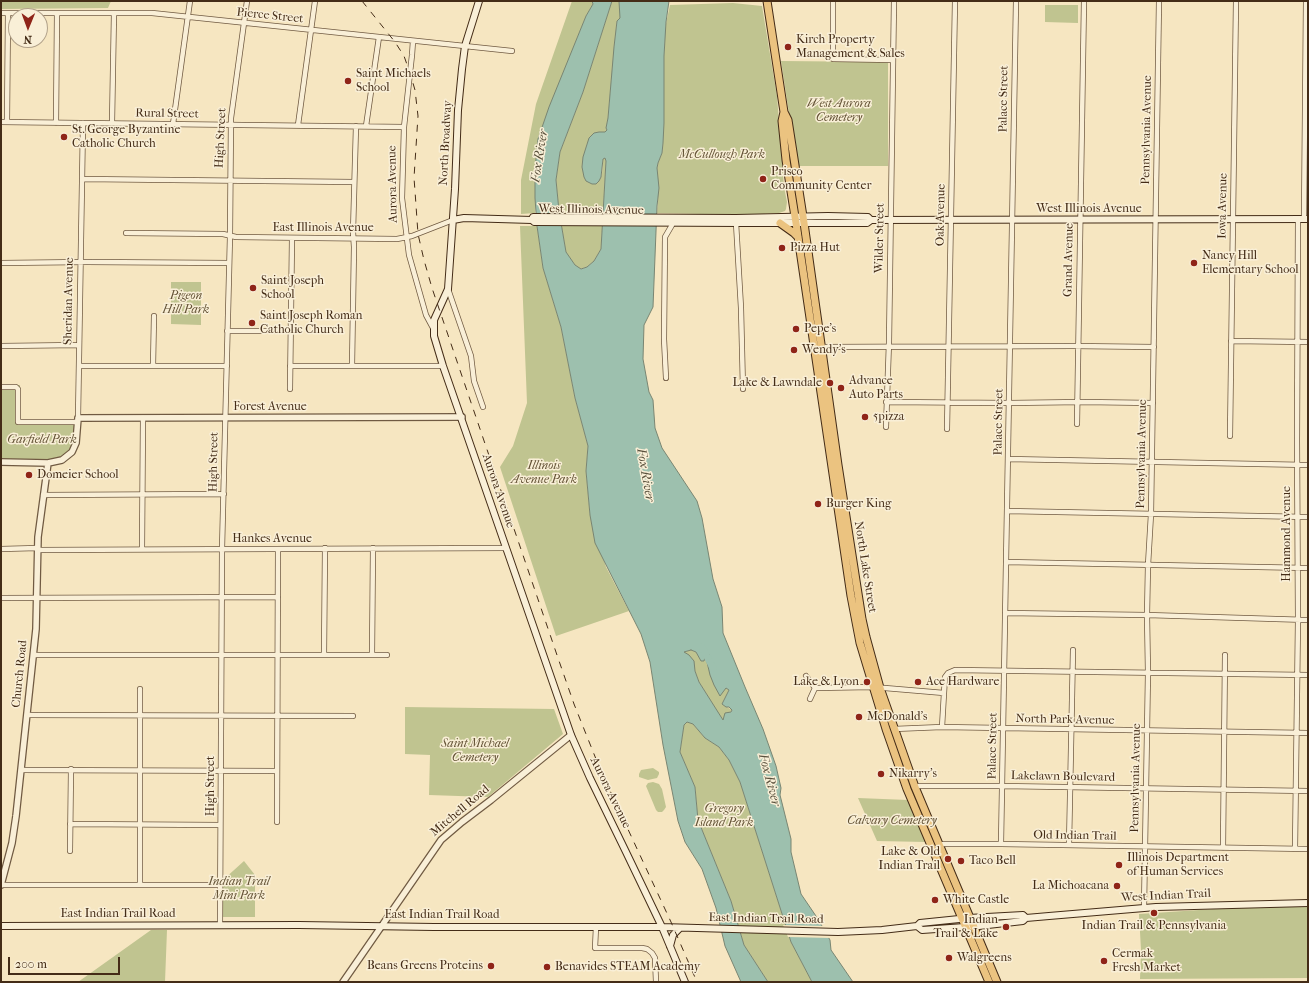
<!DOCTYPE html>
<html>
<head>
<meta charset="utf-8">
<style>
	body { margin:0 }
	#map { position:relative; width:1309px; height:983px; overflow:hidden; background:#f6e6c1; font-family:"IM FELL French Canon",serif }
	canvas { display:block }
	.frame { position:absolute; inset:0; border:2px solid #442c17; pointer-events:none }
	.north { position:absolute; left:8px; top:8px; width:40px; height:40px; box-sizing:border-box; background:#f9efd7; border:1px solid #b1a18a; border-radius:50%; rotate:181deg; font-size:11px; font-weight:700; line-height:16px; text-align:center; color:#442c17 }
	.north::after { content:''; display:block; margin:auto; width:14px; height:18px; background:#8f2418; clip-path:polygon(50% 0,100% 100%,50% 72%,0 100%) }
	.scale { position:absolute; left:8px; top:957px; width:112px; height:18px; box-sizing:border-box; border:2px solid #442c17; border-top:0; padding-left:5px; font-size:12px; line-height:14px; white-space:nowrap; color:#442c17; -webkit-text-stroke:3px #f9efd7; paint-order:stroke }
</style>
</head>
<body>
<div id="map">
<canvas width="1309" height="983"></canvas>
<div class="frame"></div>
<div class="north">N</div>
<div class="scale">200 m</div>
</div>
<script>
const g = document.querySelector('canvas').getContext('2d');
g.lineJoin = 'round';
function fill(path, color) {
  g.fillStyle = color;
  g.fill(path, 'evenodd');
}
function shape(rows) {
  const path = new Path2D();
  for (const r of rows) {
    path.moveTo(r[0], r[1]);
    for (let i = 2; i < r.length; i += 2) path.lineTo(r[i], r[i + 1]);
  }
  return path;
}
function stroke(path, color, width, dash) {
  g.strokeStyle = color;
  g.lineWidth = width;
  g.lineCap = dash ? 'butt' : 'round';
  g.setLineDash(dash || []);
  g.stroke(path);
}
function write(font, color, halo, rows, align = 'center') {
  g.font = font + ' "IM FELL French Canon",serif';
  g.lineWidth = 3;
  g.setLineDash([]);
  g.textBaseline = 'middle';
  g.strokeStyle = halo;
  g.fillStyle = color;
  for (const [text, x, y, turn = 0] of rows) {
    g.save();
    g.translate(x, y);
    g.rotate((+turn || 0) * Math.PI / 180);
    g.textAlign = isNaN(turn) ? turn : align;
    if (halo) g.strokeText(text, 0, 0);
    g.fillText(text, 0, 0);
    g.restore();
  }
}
fill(shape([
	[1,1,111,1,108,8,1,9],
	[572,1,592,1,593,4,586,16,538,139,535,213,521,214,521,180,536,104],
	[612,1,619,1,620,9,620,18,617,21,607,130,607,131,587,144,582,167,600,179,602,174,603,159,605,158,606,161,601,249,594,261,587,267,580,269,575,265,566,253,559,211,556,180,560,152,583,92],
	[733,3,762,6,777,96,784,187,787,202,786,209,785,211,779,213,747,215,657,213,658,200,657,168,658,163,662,153,663,143,664,56,665,28,670,5],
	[1045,5,1078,5,1078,23,1045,22],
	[781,61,888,62,888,166,797,166],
	[520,226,537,226,543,268,561,327,575,398,588,446,586,471,590,515,606,567,629,611,556,636,500,467,513,446,527,403],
	[171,282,201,282,201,325,171,324],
	[1,385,20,385,20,420,76,420,74,444,68,452,61,458,54,460,1,460],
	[691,650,696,652,700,658,706,652,710,654,726,688,729,690,722,704,732,710,723,721,699,682,695,671,684,652],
	[405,707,554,709,563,734,488,797,429,795,430,755,405,754],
	[687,722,693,724,705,738,719,747,729,760,740,782,791,942,812,982,768,982,744,945,731,901,698,820,695,787,680,752,684,725],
	[653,768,659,772,659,774,657,778,648,780,639,777,639,774,641,770],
	[653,782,659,784,662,789,666,807,664,810,662,812,658,812,656,810,646,786,648,783],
	[858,798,908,800,926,842,877,841],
	[244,861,255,875,255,917,223,917,223,880],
	[1264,907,1308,907,1308,978,1140,979,1141,950,1139,914,1229,908],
	[151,930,167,930,165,982,78,982]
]), '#c0c490');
const water = shape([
	[592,1,612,1,583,92,560,152,556,180,559,211,566,252,575,265,581,269,587,267,594,261,601,249,606,161,605,158,603,159,601,177,599,181,596,184,592,184,586,181,584,177,582,167,583,157,589,138,594,133,599,132,605,132,607,130,606,128,608,118,614,47,617,21,620,18,619,1,669,1,666,22,664,56,664,123,663,143,662,153,658,163,657,168,659,188,657,206,653,307,644,325,643,359,649,392,653,400,655,428,662,448,697,501,702,518,713,579,722,607,723,633,745,687,763,729,776,766,781,788,780,795,791,839,791,852,801,894,818,919,830,940,831,950,853,982,812,982,791,942,740,782,729,760,719,747,705,738,693,724,687,722,684,725,680,752,695,787,698,820,731,901,744,945,768,982,741,982,725,946,716,908,702,869,685,842,678,821,663,745,650,662,641,634,595,543,590,515,586,471,588,446,575,398,561,327,543,268,537,226,535,198,535,169,538,139,549,107,586,16,593,4,592,1],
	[691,650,696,652,701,661,704,661,706,653,709,654,707,662,710,675,714,685,720,696,726,688,729,690,722,704,726,707,729,707,732,710,731,712,725,713,723,720,699,682,695,671,694,661,689,655,684,652,691,650]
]);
fill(water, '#9dc0ae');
stroke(water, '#798572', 1);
fill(shape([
	[783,925,824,926,831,938,788,937]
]), '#f6e6c1');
stroke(shape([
	[702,647,713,668]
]), '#9dc0ae', 7);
const minor = shape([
	[833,1,833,59,893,60],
	[1,13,152,13,512,51],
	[413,41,412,55,404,127,402,198,409,255,426,315,433,328],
	[1,122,404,127],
	[7,122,8,13],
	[56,123,57,13],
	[112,123,114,13],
	[173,124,190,1],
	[298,125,315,1],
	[366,126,379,37],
	[82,179,354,182],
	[1304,219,1306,1],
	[736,223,741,308,743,389],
	[126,233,223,234,236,237,397,239,412,236,453,220],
	[1,263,87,262,229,263],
	[448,289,471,356,474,381,483,407],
	[227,331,290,331],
	[1231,341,1308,342],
	[1,346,79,345],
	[820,347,1073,346,1154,347],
	[79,366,227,366],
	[153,366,154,316],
	[290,366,443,366],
	[352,366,354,247,353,232,356,126],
	[666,378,664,339,665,237,672,225,672,221],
	[1,387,16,387,18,389,18,422,78,422],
	[290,389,292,238],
	[886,402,1009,403,1083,402,1153,403],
	[78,418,83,123],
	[1077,424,1084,1],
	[886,427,889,342,894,1],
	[947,429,955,1],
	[1230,436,1236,1],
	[1008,459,1308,465],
	[43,495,224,494],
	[1007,511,1308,517],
	[1,549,38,548],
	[142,549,143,418],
	[38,550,506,548],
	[1006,562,1308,568],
	[1,598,278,597],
	[1005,613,1147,615,1308,620],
	[34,655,387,655],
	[324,655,325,548],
	[372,655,373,548],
	[806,676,815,688,810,699],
	[815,688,873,687,944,693],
	[27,715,353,716],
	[942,727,944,693,945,677,948,673,955,670,1308,675],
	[894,729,942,727,1308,733],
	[21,770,277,771],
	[915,787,919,786,1002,786,1308,791],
	[277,822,278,549],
	[70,824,220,825],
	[1001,844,1016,1],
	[1069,845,1073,650],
	[939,846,943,844,1001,844,1308,849],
	[1223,848,1225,655],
	[1295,849,1298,620,1297,441,1298,219],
	[70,851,71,769],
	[1,885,220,885],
	[140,885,140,689],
	[1144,908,1148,673,1147,615,1148,565,1151,514,1159,1],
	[220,925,222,549,230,236,231,118,247,1],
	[596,927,595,948,642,948,647,949,652,953,655,958,656,982]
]);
const tertiary = shape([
	[1,462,48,463,62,460,72,452,76,443,78,418,462,417],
	[1,885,12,843,16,816,36,629,38,537,48,463],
	[343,982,441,840,462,822,491,800,571,735]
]);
const secondary = shape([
	[479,1,465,46,462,69,458,110,455,189,448,289,434,320,434,336,443,366,571,735,590,778,626,852,662,927,685,982],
	[453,220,464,218,532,220,534,222,742,223,867,223,871,220,1308,219],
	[532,220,533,217,736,218,828,216,868,217,871,220],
	[1,926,299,925,434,927,662,927,838,932,882,930,917,926,920,923,969,918,1023,915,1026,918],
	[917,926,922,930,979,926,1023,921,1026,918,1049,916,1156,907,1308,903],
	[670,946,673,935,680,928]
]);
const primary = shape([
	[767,1,784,112,788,120,804,223,838,465,862,619,866,637,880,688,915,787,997,982],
	[784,112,782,121,786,160,796,223,851,596,860,643,886,729,907,789,989,982],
	[780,223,794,233,798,237]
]);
stroke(minor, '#705a42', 6);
stroke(tertiary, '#705a42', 8);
stroke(secondary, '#442c17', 8);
stroke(primary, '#442c17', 9);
stroke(minor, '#f9efd7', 4.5);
stroke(tertiary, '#f9efd7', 5.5);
stroke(secondary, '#f9efd7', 6);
stroke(primary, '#ebc380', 7);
stroke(shape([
	[362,1,395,42,404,56,410,73,415,90,418,116,414,178,415,191,418,234,424,260,432,288,558,658,574,704,600,769,671,922,697,982]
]), '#442c17', 1, [7, 7]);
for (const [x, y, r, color] of [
	[788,47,4,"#8f2418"],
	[348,81,4,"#8f2418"],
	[64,137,4,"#8f2418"],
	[763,179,4,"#8f2418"],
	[782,248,4,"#8f2418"],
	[1194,263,4,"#8f2418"],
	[253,288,4,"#8f2418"],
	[252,323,4,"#8f2418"],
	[796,329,4,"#8f2418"],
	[794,350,4,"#8f2418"],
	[830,383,4,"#8f2418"],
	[841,388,4,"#8f2418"],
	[865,417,4,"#8f2418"],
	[29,475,4,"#8f2418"],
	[818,504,4,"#8f2418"],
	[867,682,4,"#8f2418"],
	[918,682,4,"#8f2418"],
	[859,717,4,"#8f2418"],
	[881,774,4,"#8f2418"],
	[948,859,4,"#8f2418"],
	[961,861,4,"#8f2418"],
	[1119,865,4,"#8f2418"],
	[1117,886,4,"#8f2418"],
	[935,900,4,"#8f2418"],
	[1154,913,4,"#8f2418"],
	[1006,927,4,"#8f2418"],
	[949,958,4,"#8f2418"],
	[1104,961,4,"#8f2418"],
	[491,966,4,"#8f2418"],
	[547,967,4,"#8f2418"]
]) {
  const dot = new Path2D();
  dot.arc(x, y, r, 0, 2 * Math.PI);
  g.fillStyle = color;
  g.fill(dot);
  stroke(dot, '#f9efd7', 1.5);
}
write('12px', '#442c17', '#f9efd7', [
	["Pierce Street",270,16,6],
	["Palace Street",1004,99,-89],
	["Rural Street",167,114,1],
	["Pennsylvania Avenue",1147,130,-89],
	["High Street",221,138,-87],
	["North Broadway",446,143,-87],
	["Aurora Avenue",393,184,-91],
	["Iowa Avenue",1223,206,-89],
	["West Illinois Avenue",1089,209],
	["West Illinois Avenue",591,210,1],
	["Oak Avenue",941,215,-89],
	["East Illinois Avenue",323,228],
	["Wilder Street",880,238,-89],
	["Grand Avenue",1069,260,-89],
	["Sheridan Avenue",69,301,-89],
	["Forest Avenue",270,407],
	["Palace Street",999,422,-89],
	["Pennsylvania Avenue",1142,454,-89],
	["High Street",214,462,-89],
	["Aurora Avenue",498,491,71],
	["Hammond Avenue",1287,534,-90],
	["Hankes Avenue",272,539],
	["North Lake Street",865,567,81],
	["Church Road",20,674,-84],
	["North Park Avenue",1065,720,1],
	["Palace Street",993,746,-89],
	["Lakelawn Boulevard",1063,777,1],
	["Pennsylvania Avenue",1136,778,-89],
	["High Street",211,786,-90],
	["Aurora Avenue",610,793,64],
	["Mitchell Road",460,811,-40],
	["Old Indian Trail",1075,836,1],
	["West Indian Trail",1166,896,-3],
	["East Indian Trail Road",118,914],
	["East Indian Trail Road",442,915],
	["East Indian Trail Road",766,919,1]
]);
write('12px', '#442c17', '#f9efd7', [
	["Kirch Property",796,40],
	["Management & Sales",796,54],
	["Saint Michaels",356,74],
	["School",356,88],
	["St. George Byzantine",72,130],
	["Catholic Church",72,144],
	["Prisco",771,172],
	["Community Center",771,186],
	["Pizza Hut",790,248],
	["Nancy Hill",1202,256],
	["Elementary School",1202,270],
	["Saint Joseph",261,281],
	["School",261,295],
	["Saint Joseph Roman",260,316],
	["Catholic Church",260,330],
	["Pepe's",804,329],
	["Wendy's",802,350],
	["Advance",849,381],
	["Auto Parts",849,395],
	["Lake & Lawndale",822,383,"right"],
	["5pizza",873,417],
	["Domeier School",37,475],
	["Burger King",826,504],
	["Lake & Lyon",859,682,"right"],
	["Ace Hardware",926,682],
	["McDonald's",867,717],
	["Nikarry's",889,774],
	["Lake & Old",940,852,"right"],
	["Indian Trail",940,866,"right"],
	["Illinois Department",1127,858],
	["of Human Services",1127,872],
	["Taco Bell",969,861],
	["La Michoacana",1109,886,"right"],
	["White Castle",943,900],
	["Indian",998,920,"right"],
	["Trail & Lake",998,934,"right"],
	["Indian Trail & Pennsylvania",1154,926,"center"],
	["Cermak",1112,954],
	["Fresh Market",1112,968],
	["Walgreens",957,958],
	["Beans Greens Proteins",483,966,"right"],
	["Benavides STEAM Academy",555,967]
], 'left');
write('italic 12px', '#635235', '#f9efd7', [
	["West Aurora",839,104],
	["Cemetery",839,118],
	["McCullough Park",722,155],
	["Pigeon",186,296],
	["Hill Park",186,310],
	["Garfield Park",42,440],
	["Illinois",544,466],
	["Avenue Park",544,480],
	["Saint Michael",475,744],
	["Cemetery",475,758],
	["Gregory",724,809],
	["Island Park",724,823],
	["Calvary Cemetery",892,821],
	["Indian Trail",239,882],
	["Mini Park",239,896]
]);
write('italic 13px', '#5a513d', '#f9efd7', [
	["Fox River",540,156,-81],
	["Fox River",645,475,80],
	["Fox River",769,780,75]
]);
</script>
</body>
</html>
